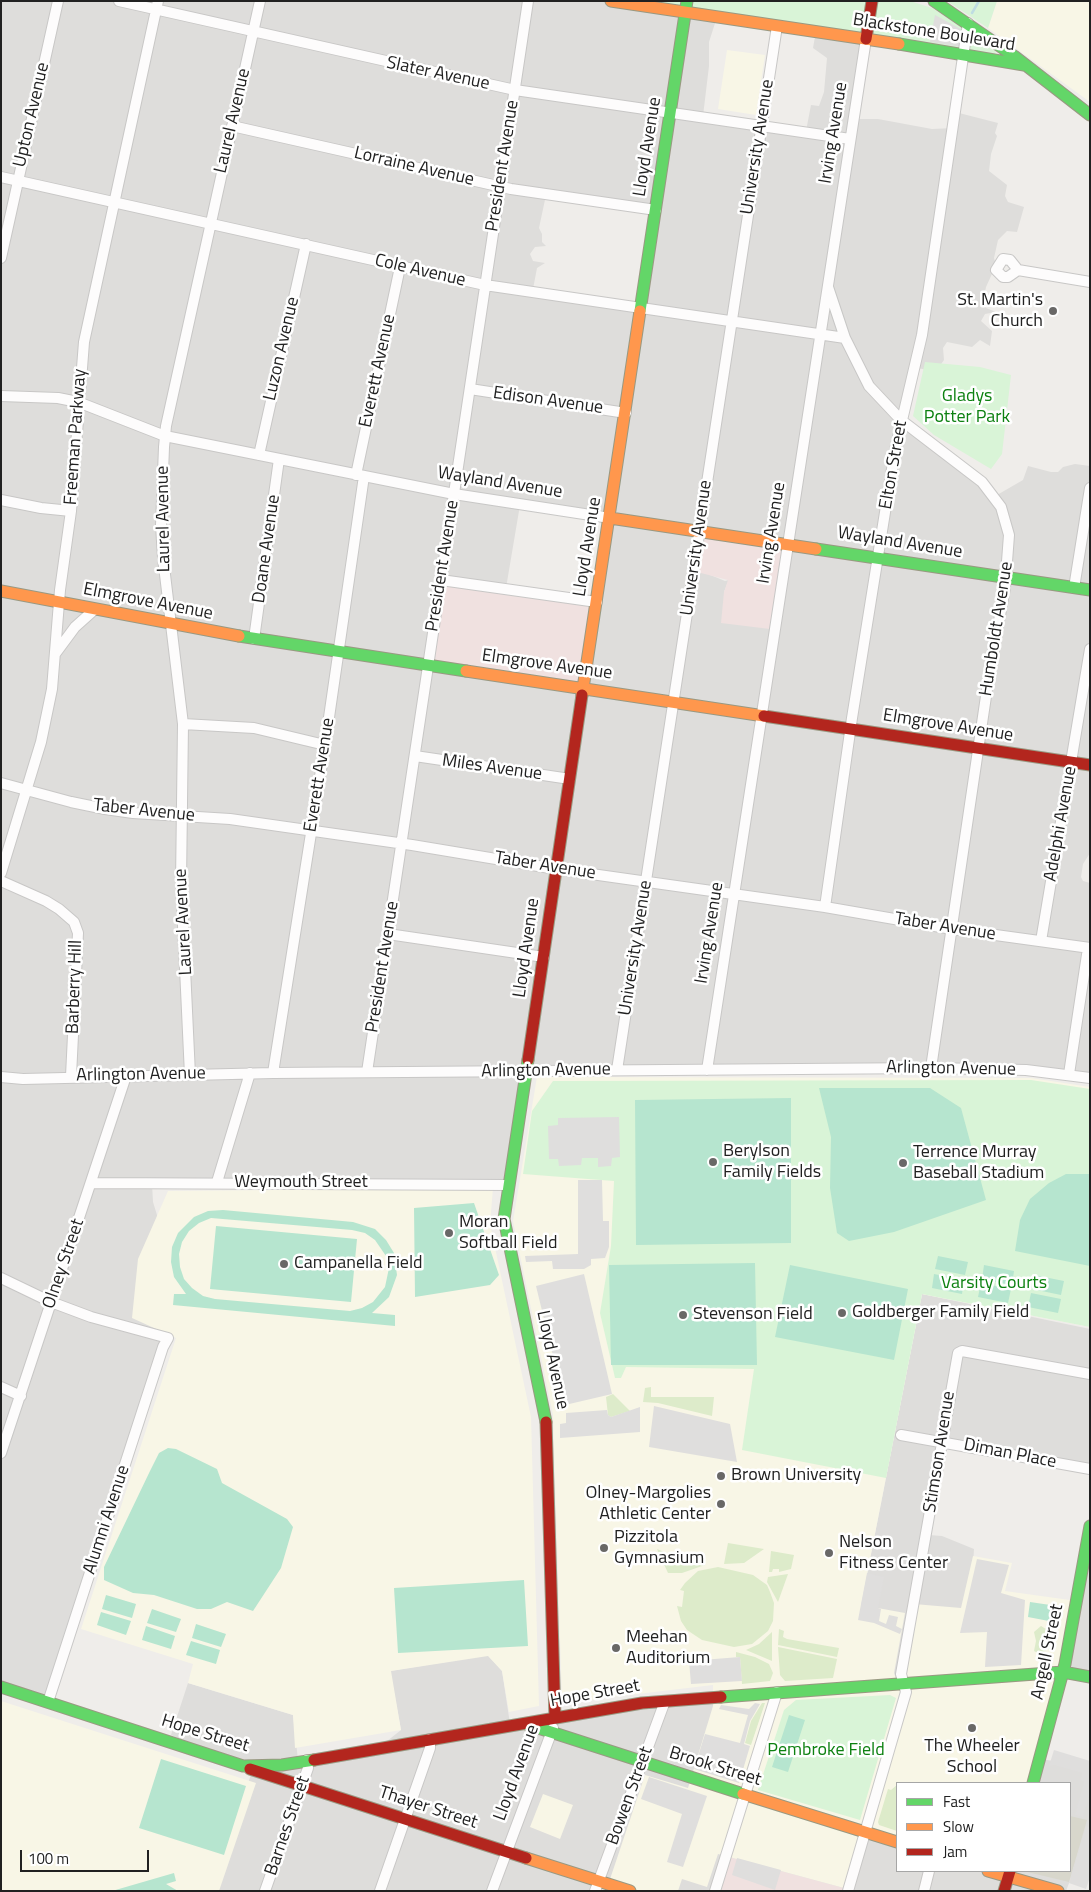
<!DOCTYPE html>
<html>
<head>
<meta charset="utf-8">
<style>
	body { margin:0 }
	#map { position:relative; width:1091px; height:1892px; overflow:hidden; background:#efedea; font-family:"Titillium Web",sans-serif }
	canvas { display:block }
	.frame { position:absolute; inset:0; border:2px solid #212121; pointer-events:none }
	.legend { position:absolute; left:896px; top:1782px; width:175px; height:90px; box-sizing:border-box; background:#fff; border:1px solid #a6a6a6; margin:0; padding:6px 9px; list-style:none; font-size:15px; color:#212121 }
	.legend li { display:flex; align-items:center; gap:10px; height:25px }
	.legend b { width:25px; border:1px solid #a6a6a6 }
	.scale { position:absolute; left:20px; top:1850px; width:129px; height:22px; box-sizing:border-box; border:2px solid #212121; border-top:0; padding-left:6px; font-size:15px; line-height:18px; white-space:nowrap; color:#212121; -webkit-text-stroke:4px #fff; paint-order:stroke }
</style>
</head>
<body>
<div id="map">
<canvas width="1091" height="1892"></canvas>
<div class="frame"></div>
<ul class="legend">
<li><b style="height:6px;background:#63d668"></b>Fast</li>
<li><b style="height:6px;background:#ff974d"></b>Slow</li>
<li><b style="height:6px;background:#b3261e"></b>Jam</li>
</ul>
<div class="scale">100 m</div>
</div>
<script>
const g = document.querySelector('canvas').getContext('2d');
g.lineJoin = 'round';
function fill(path, color) {
  g.fillStyle = color;
  g.fill(path, 'evenodd');
}
function shape(rows) {
  const path = new Path2D();
  for (const r of rows) {
    path.moveTo(r[0], r[1]);
    for (let i = 2; i < r.length; i += 2) path.lineTo(r[i], r[i + 1]);
  }
  return path;
}
function stroke(path, color, width, dash) {
  g.strokeStyle = color;
  g.lineWidth = width;
  g.lineCap = dash ? 'butt' : 'round';
  g.setLineDash(dash || []);
  g.stroke(path);
}
function write(font, color, halo, rows, align = 'center') {
  g.font = font + ' "Titillium Web",sans-serif';
  g.lineWidth = 5;
  g.setLineDash([]);
  g.textBaseline = 'middle';
  g.strokeStyle = halo;
  g.fillStyle = color;
  for (const [text, x, y, turn = 0] of rows) {
    g.save();
    g.translate(x, y);
    g.rotate((+turn || 0) * Math.PI / 180);
    g.textAlign = isNaN(turn) ? turn : align;
    if (halo) g.strokeText(text, 0, 0);
    g.fillText(text, 0, 0);
    g.restore();
  }
}
fill(shape([
	[1,1,615,1,717,17,709,42,709,66,703,116,806,131,811,105,819,106,824,92,827,58,813,48,816,31,863,37,858,119,878,119,932,129,954,128,959,113,998,123,995,133,997,136,991,154,989,171,1007,185,1005,196,1008,202,1024,207,1017,232,1007,231,998,240,994,258,996,265,986,287,983,303,986,308,996,312,985,314,981,321,992,331,990,346,980,340,972,347,947,342,943,348,944,360,939,367,939,372,917,368,905,422,997,495,1023,480,1028,466,1051,472,1058,472,1063,467,1075,464,1090,466,1090,853,1083,864,1081,877,1083,881,1090,883,1090,1080,1035,1071,532,1072,510,1184,152,1184,153,1202,157,1215,160,1324,168,1344,163,1349,54,1699,1,1687],
	[546,195,660,212,643,308,533,289,537,268,545,263,533,261,530,254,535,247,546,246,542,242,542,234,539,228],
	[520,505,611,518,584,688,506,588],
	[791,547,724,592,729,580,725,581,708,574],
	[922,1294,1090,1329,1090,1469,947,1443,929,1535,942,1536,974,1549,973,1565,991,1656,863,1686,861,1605],
	[1090,1539,1090,1676,1068,1673],
	[488,1655,502,1671,510,1724,774,1692,749,1791,897,1841,897,1871,1070,1871,1070,1783,1035,1783,1042,1759,1090,1768,1090,1828,1066,1891,843,1891,843,1888,628,1891,601,1882,594,1891,208,1891,252,1772,171,1735,188,1683,293,1715,298,1760,377,1749,401,1730,390,1671]
]), '#dedddb');
fill(shape([
	[701,538,790,545,778,630,721,623,724,592,728,580,697,572],
	[441,584,599,602,587,687,431,664],
	[729,1857,844,1888,843,1891,717,1891]
]), '#f0e1e0');
fill(shape([
	[997,1,1090,1,1090,102,988,28],
	[727,50,765,55,756,115,718,109],
	[537,1077,1031,1078,1090,1087,1090,1327,922,1294,861,1605,905,1613,894,1673,900,1690,844,1888,718,1854,707,1887,682,1879,678,1891,606,1891,645,1775,688,1788,713,1706,713,1685,562,1703,553,1415,513,1221],
	[493,1188,490,1224,531,1417,539,1706,509,1712,502,1671,488,1656,391,1671,401,1730,295,1748,293,1715,188,1683,193,1664,81,1629,176,1338,132,1318,138,1259,168,1191],
	[973,1556,1012,1563,1005,1591,1077,1601,1033,1783,897,1783,897,1842,866,1832,903,1684,914,1604,961,1608],
	[1,1701,256,1783,219,1891,1,1891],
	[543,1794,573,1805,560,1839,530,1827]
]), '#f8f6e6');
fill(shape([
	[1070,1816,1087,1820,1069,1882,1023,1871,1070,1871]
]), '#d8d7cc');
fill(shape([
	[651,1387,651,1397,714,1397,712,1416,658,1403,643,1402,645,1388],
	[613,1394,630,1411,611,1417,608,1415,606,1397],
	[728,1543,764,1549,744,1563,724,1564],
	[657,1549,678,1558,705,1565,682,1573,668,1573],
	[771,1551,794,1555,791,1569,779,1572,779,1569,773,1569,772,1572,769,1572],
	[718,1567,753,1575,767,1585,770,1592,774,1603,773,1621,768,1631,752,1644,734,1647,702,1640,687,1630,681,1621,677,1606,682,1607,684,1591,680,1590,685,1583,698,1571],
	[788,1574,778,1602,767,1582,768,1577],
	[1041,1626,1049,1631,1053,1639,1050,1648,1040,1654,1034,1651,1036,1641,1034,1632],
	[779,1629,784,1631,783,1637,787,1639,839,1648,837,1657,778,1645],
	[772,1632,772,1661,746,1650,759,1644],
	[778,1647,837,1659,833,1678,785,1681,780,1675],
	[736,1652,755,1657,769,1664,773,1673,770,1681,742,1684,740,1657,736,1657],
	[762,1703,765,1703,751,1745,745,1743,751,1721],
	[897,1785,897,1831,879,1825,878,1822,888,1789,891,1790]
]), '#ddebca');
fill(shape([
	[648,1,910,1,932,8,997,50,994,55],
	[947,1,997,1,988,28],
	[925,362,980,367,1011,375,1002,454,991,469,934,435,913,416],
	[1031,1080,1090,1089,1090,1327,922,1294,886,1478,742,1450,754,1369,626,1367,621,1378,615,1378,600,1313,611,1246,614,1181,523,1174,532,1111,553,1081],
	[890,1695,896,1698,860,1820,758,1790,784,1710,796,1700]
]), '#d9f4d7');
fill(shape([
	[819,1088,930,1088,961,1108,986,1200,894,1232,849,1241,837,1233,830,1188,831,1137],
	[791,1098,791,1243,636,1245,635,1100],
	[1066,1174,1090,1174,1090,1266,1015,1251,1020,1220,1030,1199,1049,1183],
	[474,1203,499,1275,490,1285,415,1297,414,1208],
	[223,1210,353,1222,375,1229,386,1240,394,1253,397,1275,389,1297,372,1313,395,1315,395,1326,173,1305,174,1294,186,1294,174,1277,171,1262,172,1247,178,1233,194,1217,208,1211],
	[211,1218,352,1230,365,1233,375,1240,386,1256,389,1268,385,1287,373,1302,362,1308,350,1311,215,1299,203,1296,192,1288,184,1279,180,1267,179,1254,182,1242,189,1231,199,1223],
	[216,1226,357,1239,351,1302,210,1289],
	[938,1256,968,1262,965,1275,935,1269],
	[755,1263,757,1365,611,1365,609,1265],
	[790,1265,908,1289,894,1360,775,1337],
	[984,1265,1014,1271,1012,1285,982,1279],
	[934,1274,964,1280,962,1294,932,1288],
	[1034,1275,1064,1281,1061,1295,1032,1289],
	[981,1283,1011,1289,1008,1303,978,1297],
	[1031,1293,1061,1299,1058,1313,1028,1307],
	[168,1448,176,1449,217,1469,222,1483,287,1519,293,1527,281,1568,253,1611,227,1602,211,1609,197,1609,154,1595,133,1593,104,1580,104,1567,150,1471,159,1453],
	[524,1580,528,1646,398,1653,394,1588],
	[106,1595,136,1604,132,1618,102,1609],
	[1030,1602,1057,1606,1054,1622,1028,1617],
	[152,1609,181,1619,176,1632,147,1623],
	[101,1612,131,1621,126,1635,97,1625],
	[196,1624,226,1634,221,1647,192,1638],
	[146,1626,175,1636,171,1649,142,1640],
	[191,1641,220,1650,216,1664,186,1655],
	[789,1715,805,1720,788,1772,772,1767],
	[161,1759,246,1786,224,1855,139,1828],
	[174,1873,176,1881,166,1884,178,1891,112,1891]
]), '#b6e5cf');
fill(shape([
	[935,15,972,35,968,48,930,42],
	[619,1117,620,1157,612,1158,611,1166,598,1167,598,1158,582,1158,581,1165,559,1166,558,1159,549,1159,548,1126,558,1125,558,1118],
	[578,1180,602,1180,603,1221,609,1221,609,1247,605,1258,591,1259,591,1265,584,1269,553,1269,552,1261,526,1262,525,1256,578,1254],
	[584,1274,612,1394,565,1405,536,1286],
	[654,1406,730,1424,737,1462,649,1447],
	[640,1407,640,1432,560,1438,560,1424,566,1423,566,1413,607,1410,608,1415,611,1417],
	[977,1559,1009,1565,1001,1593,1025,1600,1021,1665,985,1667,987,1632,960,1633],
	[867,1573,884,1577,878,1608,881,1609,879,1621,886,1624,889,1615,898,1617,896,1626,902,1629,900,1634,874,1623,858,1620],
	[740,1657,742,1681,691,1684,689,1661],
	[755,1703,760,1704,750,1721,744,1744,750,1746,739,1783,694,1769,705,1734,740,1743,748,1715,719,1709,721,1705,749,1709],
	[1054,1750,1090,1761,1090,1794,1083,1817,1075,1815,1084,1782,1080,1780,1082,1773,1054,1765,1049,1766],
	[649,1777,707,1796,683,1867,667,1862,682,1814,641,1799],
	[1086,1826,1090,1827,1090,1877,1086,1889,1069,1883],
	[737,1858,781,1870,775,1890,732,1875]
]), '#dfdedd');
stroke(shape([
	[972,13,979,1]
]), '#bedce2', 2.5);
const street = shape([
	[119,1,515,90,850,139],
	[232,126,511,189,656,210],
	[1,177,485,285,845,338],
	[1,258,58,1],
	[1018,270,1010,260,1003,259,996,270,1003,277,1008,277,1018,270,1090,282],
	[828,287,845,338,869,386,901,420,982,482,1001,507,1009,535,1005,588,989,676,931,1068],
	[470,389,626,413],
	[1,396,58,398,78,402,165,436,454,494,610,518],
	[259,455,306,244],
	[356,475,400,267],
	[1,500,41,508,71,511],
	[441,580,597,602],
	[1074,588,1090,488],
	[254,639,279,459],
	[55,654,75,627,94,610],
	[183,724,254,728,325,745],
	[415,756,570,779],
	[1,783,71,802,105,809,133,813,230,819,412,845,556,869,825,907,952,929,1090,948],
	[1,873,41,742,52,689,60,590,71,511,84,342,158,1],
	[1,881,46,901,59,909,74,922,78,933,71,1076],
	[825,907,852,718,895,450,922,335,968,23],
	[388,934,544,957],
	[1041,941,1090,649],
	[617,1070,777,26],
	[707,1070,866,39],
	[367,1072,528,1],
	[273,1073,325,745,364,476],
	[1069,1074,1088,948],
	[190,1075,181,883,183,724,163,558,161,525,164,447,166,426,260,1],
	[1,1077,23,1079,273,1073,931,1068,1026,1070,1090,1078],
	[217,1182,250,1073],
	[92,1183,509,1185],
	[1,1278,51,1302,91,1317,168,1338,163,1347,48,1702],
	[1,1387,21,1396],
	[901,1435,1090,1469],
	[1,1453,126,1076],
	[265,1891,308,1768,307,1760],
	[380,1891,430,1748,430,1739],
	[492,1891,553,1728],
	[595,1891,665,1701],
	[715,1891,777,1692],
	[848,1891,906,1692,901,1674,958,1353,962,1351,1090,1374],
	[924,1891,929,1871]
]);
const fast = shape([
	[934,1,1014,56,1090,115],
	[899,44,1024,65],
	[640,311,687,1],
	[816,549,1090,590],
	[239,636,466,671],
	[528,1060,504,1219,546,1422],
	[1,1687,243,1766,282,1765,314,1760],
	[721,1697,1063,1672,1090,1677],
	[526,1724,743,1794],
	[1033,1783,1065,1664,1090,1526]
]);
const slow = shape([
	[611,1,899,44],
	[610,518,816,549],
	[1,591,239,636],
	[466,671,764,716],
	[582,695,640,311],
	[743,1794,897,1842],
	[526,1858,630,1891],
	[988,1871,1058,1891]
]);
const jam = shape([
	[866,39,872,1],
	[764,716,1090,765],
	[528,1060,582,695],
	[546,1422,555,1718],
	[314,1760,642,1703,721,1697],
	[250,1769,526,1858],
	[1004,1891,1010,1871]
]);
stroke(street, '#c8c7c6', 12);
stroke(fast, '#999982', 13);
stroke(slow, '#999982', 13);
stroke(jam, '#999982', 13);
stroke(street, '#fdfcfc', 10);
stroke(fast, '#63d668', 11);
stroke(slow, '#ff974d', 11);
stroke(jam, '#b3261e', 11);
for (const [x, y, r, color] of [
	[1053,311,5,"#696867"],
	[713,1162,5,"#696867"],
	[903,1163,5,"#696867"],
	[449,1233,5,"#696867"],
	[284,1264,5,"#696867"],
	[842,1313,5,"#696867"],
	[683,1315,5,"#696867"],
	[721,1476,5,"#696867"],
	[721,1504,5,"#696867"],
	[604,1548,5,"#696867"],
	[829,1553,5,"#696867"],
	[616,1648,5,"#696867"],
	[972,1728,5,"#696867"]
]) {
  const dot = new Path2D();
  dot.arc(x, y, r, 0, 2 * Math.PI);
  g.fillStyle = color;
  g.fill(dot);
  stroke(dot, '#fff', 2);
}
write('18px', '#212121', '#fff', [
	["Blackstone Boulevard",934,33,9],
	["Slater Avenue",438,74,12],
	["Upton Avenue",32,115,-77],
	["Laurel Avenue",233,121,-77],
	["Irving Avenue",834,133,-81],
	["Lloyd Avenue",648,147,-81],
	["University Avenue",758,147,-81],
	["President Avenue",503,166,-81],
	["Lorraine Avenue",414,167,13],
	["Cole Avenue",420,271,13],
	["Luzon Avenue",282,349,-77],
	["Everett Avenue",378,371,-78],
	["Edison Avenue",548,401,8],
	["Freeman Parkway",76,437,-86],
	["Elton Street",894,465,-80],
	["Wayland Avenue",500,483,9],
	["Laurel Avenue",164,519,-91],
	["Irving Avenue",772,533,-81],
	["Wayland Avenue",900,543,9],
	["Lloyd Avenue",588,547,-81],
	["University Avenue",697,548,-82],
	["Doane Avenue",267,549,-82],
	["President Avenue",443,566,-81],
	["Elmgrove Avenue",148,602,11],
	["Humboldt Avenue",997,629,-81],
	["Elmgrove Avenue",547,665,8],
	["Elmgrove Avenue",948,726,9],
	["Miles Avenue",492,768,8],
	["Everett Avenue",320,775,-81],
	["Taber Avenue",144,811,6],
	["Adelphi Avenue",1061,824,-80],
	["Taber Avenue",545,866,9],
	["Laurel Avenue",184,922,-93],
	["Taber Avenue",945,927,9],
	["Irving Avenue",710,933,-81],
	["Lloyd Avenue",527,948,-82],
	["University Avenue",636,948,-81],
	["President Avenue",383,967,-81],
	["Barberry Hill",75,987,-88],
	["Arlington Avenue",951,1069,1],
	["Arlington Avenue",546,1071,-1],
	["Arlington Avenue",141,1075,-1],
	["Weymouth Street",301,1183],
	["Olney Street",64,1264,-71],
	["Lloyd Avenue",552,1360,78],
	["Stimson Avenue",940,1452,-81],
	["Diman Place",1010,1454,11],
	["Alumni Avenue",107,1520,-72],
	["Angell Street",1048,1652,-78],
	["Hope Street",595,1694,-10],
	["Hope Street",205,1734,17],
	["Brook Street",715,1767,17],
	["Lloyd Avenue",517,1773,-70],
	["Bowen Street",630,1796,-70],
	["Thayer Street",428,1808,18],
	["Barnes Street",288,1826,-71]
]);
write('18px', '#212121', '#fff', [
	["St. Martin's",1043,301,"right"],
	["Church",1043,322,"right"],
	["Berylson",723,1152],
	["Family Fields",723,1173],
	["Terrence Murray",913,1153],
	["Baseball Stadium",913,1174],
	["Moran",459,1223],
	["Softball Field",459,1244],
	["Campanella Field",294,1264],
	["Goldberger Family Field",852,1313],
	["Stevenson Field",693,1315],
	["Brown University",731,1476],
	["Olney-Margolies",711,1494,"right"],
	["Athletic Center",711,1515,"right"],
	["Pizzitola",614,1538],
	["Gymnasium",614,1559],
	["Nelson",839,1543],
	["Fitness Center",839,1564],
	["Meehan",626,1638],
	["Auditorium",626,1659],
	["The Wheeler",972,1747,"center"],
	["School",972,1768,"center"]
], 'left');
write('18px', '#0d8111', '#fff', [
	["Gladys",967,397],
	["Potter Park",967,418],
	["Varsity Courts",994,1284],
	["Pembroke Field",826,1751]
]);
</script>
</body>
</html>
